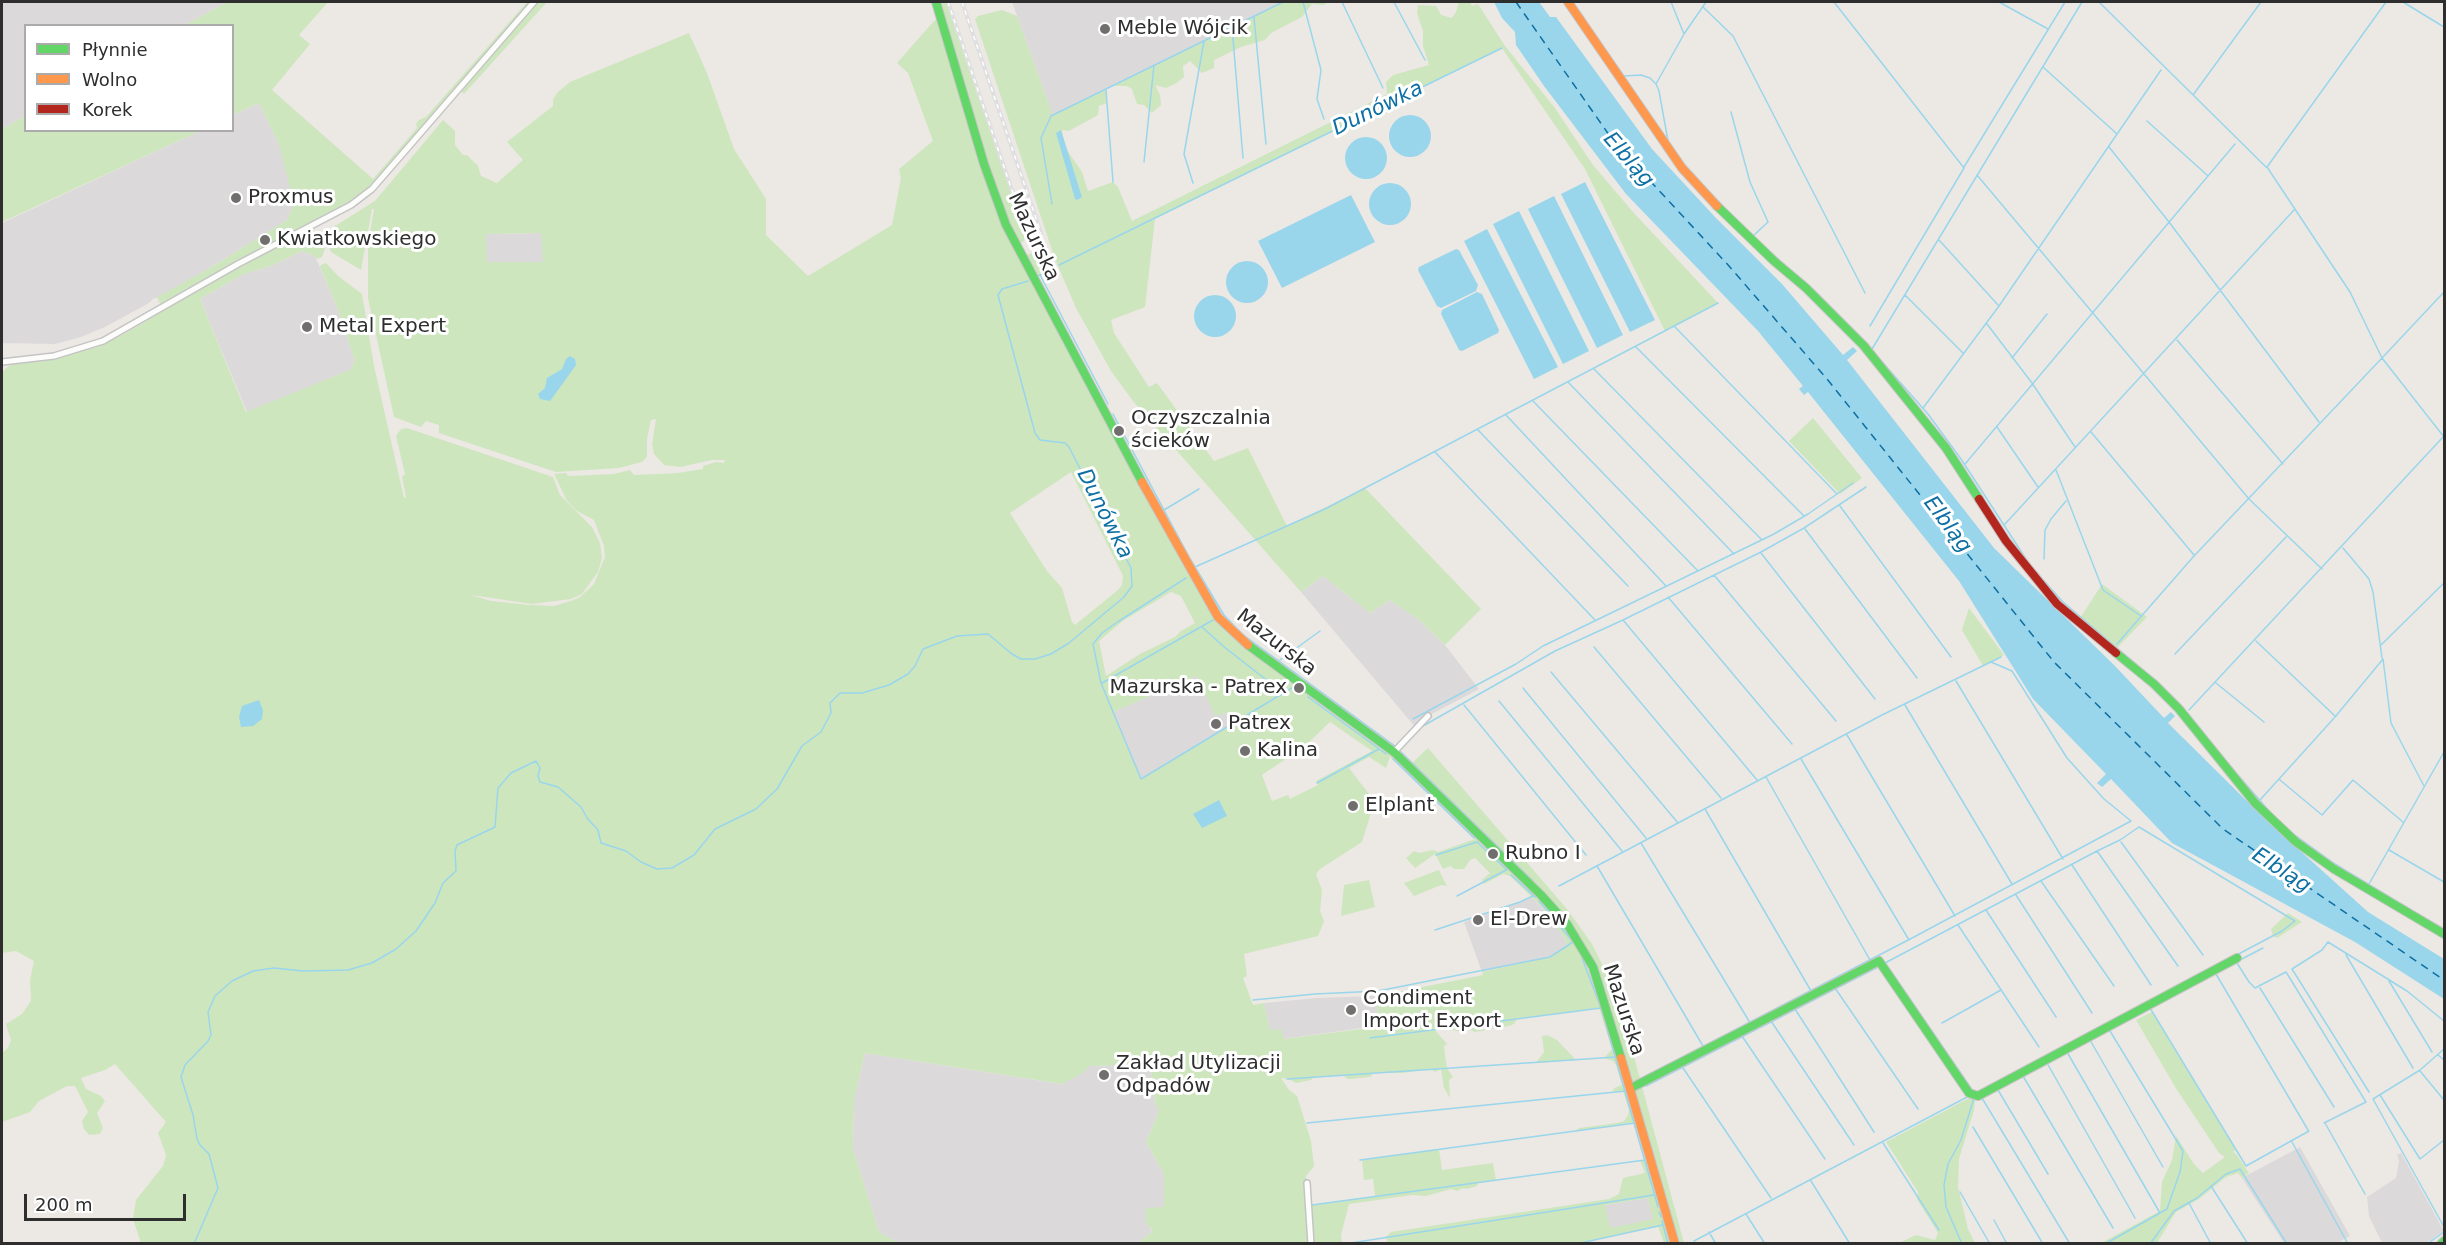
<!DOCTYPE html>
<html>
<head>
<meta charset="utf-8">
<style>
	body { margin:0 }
	#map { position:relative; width:2446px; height:1245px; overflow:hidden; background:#ece8e4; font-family:"DejaVu Sans",sans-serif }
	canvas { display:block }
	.frame { position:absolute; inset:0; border:3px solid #2e2e2e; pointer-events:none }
	.legend { position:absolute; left:24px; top:24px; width:210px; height:108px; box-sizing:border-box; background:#fff; border:2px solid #ababab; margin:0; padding:8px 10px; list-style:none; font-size:18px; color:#2e2e2e }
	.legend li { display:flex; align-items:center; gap:12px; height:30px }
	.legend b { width:30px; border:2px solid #ababab }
	.scale { position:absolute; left:24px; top:1194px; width:162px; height:27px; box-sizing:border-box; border:3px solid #2e2e2e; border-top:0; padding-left:8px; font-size:18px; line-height:21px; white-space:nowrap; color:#2e2e2e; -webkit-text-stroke:4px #fff; paint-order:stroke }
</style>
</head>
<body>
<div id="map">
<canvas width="2446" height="1245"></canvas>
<div class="frame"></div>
<ul class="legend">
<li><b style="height:8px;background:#63d668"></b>Płynnie</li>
<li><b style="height:8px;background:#ff974d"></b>Wolno</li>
<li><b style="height:8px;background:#b3261e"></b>Korek</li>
</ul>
<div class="scale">200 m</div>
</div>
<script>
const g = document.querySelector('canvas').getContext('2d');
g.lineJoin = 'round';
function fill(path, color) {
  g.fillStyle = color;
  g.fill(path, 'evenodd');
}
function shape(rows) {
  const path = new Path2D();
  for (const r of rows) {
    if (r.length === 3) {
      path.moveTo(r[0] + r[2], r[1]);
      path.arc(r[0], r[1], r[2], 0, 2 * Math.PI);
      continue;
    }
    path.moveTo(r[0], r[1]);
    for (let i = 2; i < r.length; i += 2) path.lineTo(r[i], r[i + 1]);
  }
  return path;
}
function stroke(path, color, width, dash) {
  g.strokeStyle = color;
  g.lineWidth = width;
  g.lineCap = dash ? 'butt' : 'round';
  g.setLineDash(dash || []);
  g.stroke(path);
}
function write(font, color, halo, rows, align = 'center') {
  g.font = font + ' "DejaVu Sans",sans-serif';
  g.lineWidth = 6;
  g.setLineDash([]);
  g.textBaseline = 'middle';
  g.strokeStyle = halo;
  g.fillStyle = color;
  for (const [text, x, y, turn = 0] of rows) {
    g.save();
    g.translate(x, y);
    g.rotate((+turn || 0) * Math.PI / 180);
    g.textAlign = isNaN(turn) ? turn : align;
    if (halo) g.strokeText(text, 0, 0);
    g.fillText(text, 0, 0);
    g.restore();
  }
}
fill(shape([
	[2,2,227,2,185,25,26,26,25,116,2,129],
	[1012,2,1283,2,1051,116,1051,110],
	[259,103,279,144,284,160,294,204,287,220,210,268,161,296,153,299,149,303,105,327,81,337,55,344,2,343,2,223,200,131,232,130,233,115],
	[541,233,544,262,486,262,486,234],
	[302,251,315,256,337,307,355,361,350,370,247,412,200,299,244,274,271,266],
	[1323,576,1370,613,1390,600,1419,620,1445,645,1479,689,1428,716,1416,728,1301,592],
	[1197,676,1216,715,1226,713,1232,725,1141,779,1113,712],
	[1532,898,1545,910,1565,939,1567,946,1550,957,1482,972,1464,922],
	[1377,996,1378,1015,1375,1025,1377,1026,1283,1039,1270,1031,1264,1003,1316,998],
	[865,1053,1061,1084,1088,1066,1150,1064,1155,1102,1159,1111,1146,1142,1164,1174,1164,1208,1149,1225,1152,1232,1138,1243,899,1243,879,1232,853,1149,854,1100],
	[2300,1147,2350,1236,2337,1243,2284,1243,2242,1178],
	[2401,1153,2444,1231,2426,1243,2382,1243,2369,1216,2367,1197,2396,1178,2399,1161,2397,1155],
	[1648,1198,1654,1219,1610,1229,1604,1205]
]), '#dcd9db');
fill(shape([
	[227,2,328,2,299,35,310,44,272,90,373,179,417,128,416,124,419,120,426,117,527,2,547,2,464,94,459,88,362,198,162,308,157,297,210,268,287,220,294,204,279,144,259,103,233,115,232,26,185,25],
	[939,2,946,2,1022,224,1026,238,1023,242,1019,243,997,194],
	[1283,2,1329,2,1323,5,1312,4,1302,17,1271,33,1265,40,1241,47,1214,60,1214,68,1202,73,1190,61,1183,66,1184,77,1175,84,1166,88,1155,85,1160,95,1161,105,1152,113,1144,105,1137,104,1132,89,1127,86,1112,86],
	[1459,2,1470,2,1472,6,1478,4,1505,46,1555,108,1593,165,1633,212,1718,303,1665,331,1585,169,1502,48,1155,219,1145,307,1111,320,1114,333,1149,387,1157,383,1214,461,1248,448,1287,526,1365,488,1481,609,1445,645,1419,620,1390,600,1370,613,1323,576,1301,592,1133,401,1111,371,1076,308,1055,259,975,19,978,16,1002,10,1017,16,1051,110,1051,116,1106,89,1107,103,1099,106,1098,115,1069,131,1062,130,1065,147,1082,172,1088,191,1113,182,1118,187,1132,221,1387,94,1386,82,1393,75,1429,65,1423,46,1423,31,1417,13,1418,5,1436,6,1441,15,1452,18,1456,12],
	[938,19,987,184,998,212,1216,619,1235,639,1396,758,1559,919,1579,946,1596,981,1638,1122,1575,1131,1579,1128,1617,1123,1624,1121,1628,1115,1629,1110,1623,1091,1613,1092,1614,1088,1622,1085,1616,1065,1613,1061,1604,1058,1612,1049,1599,1008,1517,1019,1514,1024,1508,1026,1475,1032,1466,1028,1461,1032,1444,1028,1434,1029,1447,1044,1444,1046,1445,1055,1447,1068,1453,1077,1449,1080,1450,1098,1444,1088,1441,1069,1435,1072,1430,1069,1403,1073,1372,1073,1372,1076,1369,1077,1350,1079,1347,1079,1343,1075,1314,1077,1311,1080,1296,1083,1289,1079,1281,1078,1289,1090,1297,1096,1311,1141,1314,1166,1306,1176,1308,1205,1375,1196,1373,1179,1364,1180,1362,1160,1439,1149,1442,1170,1493,1163,1496,1180,1478,1183,1477,1186,1467,1189,1463,1188,1457,1191,1451,1189,1426,1196,1412,1195,1349,1204,1341,1235,1342,1244,1138,1243,1152,1232,1151,1228,1146,1224,1146,1208,1164,1207,1164,1174,1146,1142,1159,1111,1155,1102,1150,1064,1089,1066,1084,1072,1062,1084,865,1053,854,1100,853,1149,879,1232,899,1243,141,1243,133,1219,136,1200,163,1166,166,1155,158,1133,166,1122,115,1064,105,1070,81,1078,86,1089,101,1096,105,1101,97,1113,103,1128,100,1134,89,1135,84,1129,82,1121,88,1112,75,1086,67,1086,39,1101,30,1112,2,1122,2,1053,8,1048,11,1040,6,1024,22,1014,31,1001,30,980,34,961,16,951,2,953,2,372,11,364,44,361,97,347,124,334,240,266,309,230,313,230,318,234,325,249,322,257,317,259,315,256,302,251,271,266,244,274,200,299,246,412,350,370,355,361,337,307,320,267,321,265,326,263,338,276,362,294,374,366,404,498,406,497,402,477,405,474,396,436,401,429,407,428,553,477,560,495,592,527,600,543,602,558,598,572,582,594,571,599,532,604,471,595,491,601,530,605,554,606,571,601,580,597,594,584,605,557,604,546,594,520,577,511,567,501,554,474,566,473,568,476,614,474,630,470,634,475,678,473,703,469,703,466,716,462,724,463,725,460,712,460,680,467,664,465,654,454,652,444,656,419,651,420,647,439,647,457,642,462,619,468,556,472,439,433,439,425,426,421,421,427,394,417,368,298,368,244,374,209,372,209,361,270,331,252,327,240,331,237,335,226,375,201,443,120,455,131,455,145,463,155,467,155,478,166,481,176,497,183,523,160,507,142,553,106,553,99,558,92,570,82,689,33,707,73,734,149,766,199,766,235,808,276,892,225,901,178,899,169,933,141,908,73,897,63,934,21],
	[541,233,543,262,487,262,486,234],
	[1071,472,1123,576,1122,585,1118,590,1075,625,1072,622,1062,588,1047,571,1010,513],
	[1171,592,1181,596,1195,623,1181,631,1175,637,1140,654,1106,676,1099,641,1124,620],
	[1197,676,1215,716,1226,713,1232,725,1141,778,1113,712],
	[1330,722,1372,751,1316,781,1318,785,1290,799,1288,795,1272,801,1262,775,1305,746],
	[1369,757,1386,768,1390,757,1475,839,1438,852,1433,850,1419,853,1414,851,1406,858,1415,868,1435,854,1443,869,1451,866,1454,869,1464,869,1470,860,1475,858,1490,873,1482,880,1484,884,1503,874,1510,876,1545,910,1565,939,1567,946,1550,957,1482,972,1483,975,1377,996,1378,1015,1391,1014,1391,1025,1284,1039,1281,1029,1270,1030,1264,1003,1253,1005,1243,978,1247,976,1244,954,1318,936,1324,921,1320,911,1322,890,1316,874,1320,869,1362,842,1375,800,1369,796,1369,794,1349,768],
	[25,116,26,130,200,131,2,222,2,129],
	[1047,246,1054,268,1036,277,1025,256],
	[1813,418,1862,478,1840,494,1789,441],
	[2102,584,2147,617,2116,649,2079,620],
	[1969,608,2004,655,1983,666,1962,630],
	[1428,748,1567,909,1592,944,1604,968,1625,1023,1684,1243,1677,1243,1611,1012,1585,946,1411,764],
	[1439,870,1447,886,1441,885,1414,896,1404,883],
	[1369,880,1375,907,1341,916,1344,885],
	[2288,913,2302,922,2277,938,2273,936,2271,929],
	[2152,1012,2236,1150,2233,1152,2237,1155,2249,1173,2242,1178,2238,1173,2226,1177,2199,1199,2176,1212,2157,1243,2101,1243,2160,1211,2162,1182,2172,1160,2176,1136,2194,1164,2203,1173,2225,1157,2219,1153,2177,1090,2136,1020],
	[1547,1035,1557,1040,1576,1060,1536,1063,1544,1052,1542,1036],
	[1971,1097,1975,1100,1974,1110,1959,1159,1958,1187,1968,1229,1975,1243,1899,1243,1916,1235,1935,1240,1938,1233,1917,1199,1918,1192,1886,1142],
	[1649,1160,1672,1243,1664,1243,1658,1226,1576,1244,1388,1244,1386,1237,1391,1232,1609,1199,1619,1194,1623,1178,1645,1173,1640,1161],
	[1648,1198,1653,1219,1610,1228,1605,1205]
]), '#cee6be');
fill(shape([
	[1494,2,1539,2,1550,17,1556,17,1652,149,1715,217,1782,284,1843,355,1853,347,1857,351,1847,360,1994,548,2115,666,2164,718,2171,712,2175,716,2168,723,2265,819,2368,912,2444,959,2444,999,2355,942,2172,843,2111,779,2102,787,2097,783,2106,774,2033,699,1959,581,1808,392,1804,395,1799,389,1803,386,1758,331,1626,194,1544,86,1516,45,1515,32,1502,18],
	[1410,136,21],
	[1061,130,1081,194,1082,197,1077,200,1075,199,1056,133],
	[1366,158,21],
	[1585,182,1655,320,1630,332,1561,194],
	[1390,204,21],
	[1351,195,1375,242,1282,288,1258,241],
	[1554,196,1623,335,1597,348,1528,209],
	[1519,211,1589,351,1563,364,1493,224],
	[1487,229,1558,367,1534,379,1464,241],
	[1456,249,1459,250,1478,285,1476,291,1441,308,1437,306,1418,270,1419,267],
	[1247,282,21],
	[1477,292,1482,294,1499,330,1498,333,1462,351,1459,350,1441,314,1442,310],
	[1215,316,21],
	[570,356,575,359,576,365,561,386,550,401,540,399,538,394,545,388,547,378,562,369,566,359],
	[259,700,263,710,262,719,253,726,241,727,239,717,242,706],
	[1219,800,1227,816,1202,828,1193,814]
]), '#99d6ec');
stroke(shape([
	[1303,2,1321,70,1317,99,1324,119],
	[1342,2,1383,88],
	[1394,2,1425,60],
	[1671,2,1684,34],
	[1834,2,1964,168,1870,326],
	[1999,2,2048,29],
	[2099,2,2266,167],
	[2403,2,2444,27],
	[1703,7,1733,36,1865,293],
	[1254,17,1266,144],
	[1232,27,1243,158],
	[2043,67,2117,134],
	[1624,76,1641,75,1650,78,1656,84,1659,91,1668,141],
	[1656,84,1684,34,1706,2],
	[1106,90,1113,182],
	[2193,95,2261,2],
	[1731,112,1750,182,1768,222,1753,236],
	[2147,121,2207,175],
	[2109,147,2169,222,2319,422],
	[1144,162,1154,65],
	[1964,167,2065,2],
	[1977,175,2249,499,2322,569],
	[1193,183,1184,154,1204,41],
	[1052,204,1041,138,1051,116,1283,2],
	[1939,240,1998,305],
	[1765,247,1792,272],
	[1059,265,1502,48],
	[1040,275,1108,404],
	[1036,277,1054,268],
	[1818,295,1846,323],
	[1905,295,1963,353],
	[1987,324,2032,383,2075,447],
	[1675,327,1836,493],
	[2177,340,2283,464],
	[1636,347,1804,516],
	[1872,349,2082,2],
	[1876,355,1928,414,1961,459,2028,562],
	[2012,358,2047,314],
	[1594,369,1761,539],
	[1568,382,1734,554],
	[1533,401,1697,570],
	[1923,408,1999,306,2161,70],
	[1113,414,1189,557,1224,615,1242,634,1395,746],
	[1506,415,1666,586],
	[1997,427,2038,487],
	[1478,430,1628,586],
	[2091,432,2194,555],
	[2444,437,2382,358,2444,292],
	[1435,452,1595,620],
	[1965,464,2235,144],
	[2056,470,2103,590,2141,616],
	[1840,506,1951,657],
	[1164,510,1199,489],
	[2005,524,2294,210],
	[1805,529,1917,678],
	[2343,548,2369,579,2373,592,2382,658],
	[1761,553,1875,699],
	[2044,559,2045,530,2051,519,2066,501],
	[1195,567,1325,509,1718,303],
	[2036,572,2063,602,2157,682],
	[1714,575,1836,721],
	[1186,578,1119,621,1102,633,1093,644,1101,683,1141,779,1295,686],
	[1668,597,1792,744],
	[1623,620,1761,552,1804,528,1866,487],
	[1202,627,1223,646,1278,689],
	[2256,641,2335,716],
	[2117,644,2194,556,2382,358,2350,292,2267,167,2386,2],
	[2381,645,2444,583],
	[1594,647,1721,798],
	[2175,654,2286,537],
	[1280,660,1320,631],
	[1551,672,1678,823],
	[1956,681,2063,859],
	[1102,683,1213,620],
	[2216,683,2264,722],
	[1523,688,1646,838],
	[1308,697,1386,754],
	[1499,701,1622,851],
	[1464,705,1586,855],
	[1905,705,2012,884],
	[2189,710,2444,436],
	[1413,719,1516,664,1543,646,1774,534,1808,514,1853,483],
	[1423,726,1555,651,1623,620,1757,780],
	[1847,735,1955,916],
	[1399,750,1533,881],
	[1393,759,1474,838],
	[1801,759,1909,940],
	[2225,760,2269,811],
	[1766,777,1870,960],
	[2280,780,2322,815,2353,780,2403,822],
	[1317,783,1379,749],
	[2260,800,2335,717,2383,659,2391,723,2424,786],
	[1705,809,1811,991],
	[2292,833,2335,864,2444,930],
	[2121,842,2203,955],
	[1641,843,1749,1021],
	[2389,850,2444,882],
	[1436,855,1477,842,1507,870],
	[2072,865,2151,985],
	[1597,866,1703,1046],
	[1511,875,1535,897],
	[2041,881,2114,986],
	[2369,884,2444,752],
	[1559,886,1882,715,2001,657],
	[2016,895,2092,1013],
	[1457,896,1506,870],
	[1986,910,2056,1017],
	[1958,925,2039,1047],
	[1435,930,1520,902,1533,896],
	[2346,955,2413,1068],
	[1582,958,1601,1008,1658,1207],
	[2240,960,2263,948],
	[1885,963,2097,851,2178,966],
	[2237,963,2249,982,2255,988,2286,972,2366,1102,2324,1123],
	[1886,964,1973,1091],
	[2216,974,2308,1130],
	[2389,981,2432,1052],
	[1835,988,1918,1109],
	[2260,988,2334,1107],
	[1253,1000,1315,994,1378,991,1550,957,1573,942,1539,901],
	[2150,1008,2246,1166,2309,1131],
	[1795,1009,1874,1132],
	[1771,1021,1854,1145],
	[1942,1023,2001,990],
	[2110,1031,2183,1151,2180,1172,2167,1209,2160,1213],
	[1742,1036,1825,1159],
	[1370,1038,1601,1008],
	[2090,1040,2163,1167],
	[2444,1049,2420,1070,2373,1099,2444,1227],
	[2067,1052,2160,1213,2105,1244],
	[2438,1055,2444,1060],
	[2047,1063,2135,1218],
	[1683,1068,1771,1198],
	[2420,1071,2444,1100],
	[2023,1076,2113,1228],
	[1644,1077,1914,937,2131,821,2104,799,2067,758,2012,671,1991,662],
	[1287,1079,1616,1057],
	[1646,1086,1878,967],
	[1987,1087,2282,931,2295,921,2139,827,2120,840,2097,851],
	[1998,1090,2048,1174],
	[2369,1092,2292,969,2322,950,2328,942,2407,991,2444,1021],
	[2380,1095,2420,1159,2444,1140],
	[1982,1098,2070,1244],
	[1307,1123,1626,1091],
	[2325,1123,2365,1194],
	[1973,1127,2043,1244],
	[2292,1142,2348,1244],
	[1883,1143,1939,1230],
	[1360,1160,1635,1123],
	[1811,1181,1850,1244],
	[2211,1186,2248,1244],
	[1960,1192,1990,1244],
	[2189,1203,2211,1244],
	[1312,1205,1645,1160],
	[1659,1212,1661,1217],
	[1746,1214,1765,1244],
	[1994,1220,2007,1244],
	[1662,1221,1668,1244],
	[1709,1232,1716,1244],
	[1694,1241,1969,1096],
	[194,1244,218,1188,209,1154,200,1145,197,1139,193,1115,181,1077,185,1065,208,1041,211,1035,208,1012,215,996,232,981,253,971,274,968,303,971,348,970,372,963,396,949,416,931,435,903,443,883,456,871,455,851,457,845,495,827,498,788,511,773,536,761,540,768,538,776,540,782,558,787,581,807,587,818,598,830,601,843,626,851,641,862,657,869,672,868,694,855,715,829,756,809,777,789,802,746,821,732,831,713,830,703,840,693,862,693,889,685,908,674,915,666,923,649,957,636,988,634,1012,654,1021,659,1035,659,1051,654,1069,643,1124,597,1132,586,1131,568,1069,447,1065,443,1040,440,1035,433,998,295,1002,289,1028,281],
	[1345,1244,1654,1195],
	[1576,1244,1663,1225],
	[1962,1244,1946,1207,1944,1185,1948,1164,1961,1140,1974,1098],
	[2150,1244,2174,1211,2197,1198,2226,1174,2240,1169,2287,1244],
	[2427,1244,2444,1232]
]), '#99d6ec', 1.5);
stroke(shape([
	[1516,2,1614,142,1729,266,1827,379,2054,662,2223,829,2444,980]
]), '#0d6fa3', 1.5, [8, 6]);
const street = shape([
	[2,362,54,356,103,341,238,264,351,205,372,189,534,2],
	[1394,752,1428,716],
	[1307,1183,1311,1244]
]);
const fast = shape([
	[936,2,984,164,1006,225,1142,482],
	[1717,206,1774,261,1806,288,1864,346,1946,448,1979,499],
	[1248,645,1394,752,1541,895,1567,924,1593,967,1621,1058],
	[2116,653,2154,684,2179,709,2255,803,2296,842,2334,869,2444,934],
	[1631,1088,1879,961,1969,1093,1978,1096,2237,958],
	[2441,1244,2444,1241]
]);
const slow = shape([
	[1568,2,1682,168,1717,206],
	[1142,482,1218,617,1248,645],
	[1621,1058,1675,1244]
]);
const jam = shape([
	[1979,499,2006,541,2057,604,2116,653]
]);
stroke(street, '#c5c4c5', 8);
stroke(fast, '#c5c4c5', 10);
stroke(slow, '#c5c4c5', 10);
stroke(jam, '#c5c4c5', 10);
stroke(street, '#fcfcfb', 5);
stroke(fast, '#63d668', 8);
stroke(slow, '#ff974d', 8);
stroke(jam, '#b3261e', 8);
const rail = shape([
	[948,2,1020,214],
	[962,2,1041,233]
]);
stroke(rail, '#dfdfe1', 4);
stroke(rail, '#fff', 1.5, [4.5]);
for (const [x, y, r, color] of [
	[1105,29,6,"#706f6e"],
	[236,198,6,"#706f6e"],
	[265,240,6,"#706f6e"],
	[307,327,6,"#706f6e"],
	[1119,431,6,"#706f6e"],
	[1299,688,6,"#706f6e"],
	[1216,724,6,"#706f6e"],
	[1245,751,6,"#706f6e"],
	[1353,806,6,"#706f6e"],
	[1493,854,6,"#706f6e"],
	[1478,920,6,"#706f6e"],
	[1351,1010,6,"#706f6e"],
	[1104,1075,6,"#706f6e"]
]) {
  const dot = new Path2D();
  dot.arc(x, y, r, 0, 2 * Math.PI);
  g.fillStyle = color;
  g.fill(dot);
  stroke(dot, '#fff', 2);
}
write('20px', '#2e2e2e', '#fff', [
	["Meble Wójcik",1117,29],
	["Proxmus",248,198],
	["Kwiatkowskiego",277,240],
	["Metal Expert",319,327],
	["Oczyszczalnia",1131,419],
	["ścieków",1131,442],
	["Mazurska - Patrex",1287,688,"right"],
	["Patrex",1228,724],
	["Kalina",1257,751],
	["Elplant",1365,806],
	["Rubno I",1505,854],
	["El-Drew",1490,920],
	["Condiment",1363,999],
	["Import Export",1363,1022],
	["Zakład Utylizacji",1116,1064],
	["Odpadów",1116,1087]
], 'left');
write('20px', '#2e2e2e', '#fff', [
	["Mazurska",1033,237,65],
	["Mazurska",1276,643,38],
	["Mazurska",1623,1010,72]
]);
write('italic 21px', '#0d6fa3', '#fff', [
	["Dunówka",1378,109,-26],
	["Elbląg",1628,160,49],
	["Dunówka",1104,514,63],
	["Elbląg",1947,525,53],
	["Elbląg",2281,871,33]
]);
</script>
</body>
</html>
